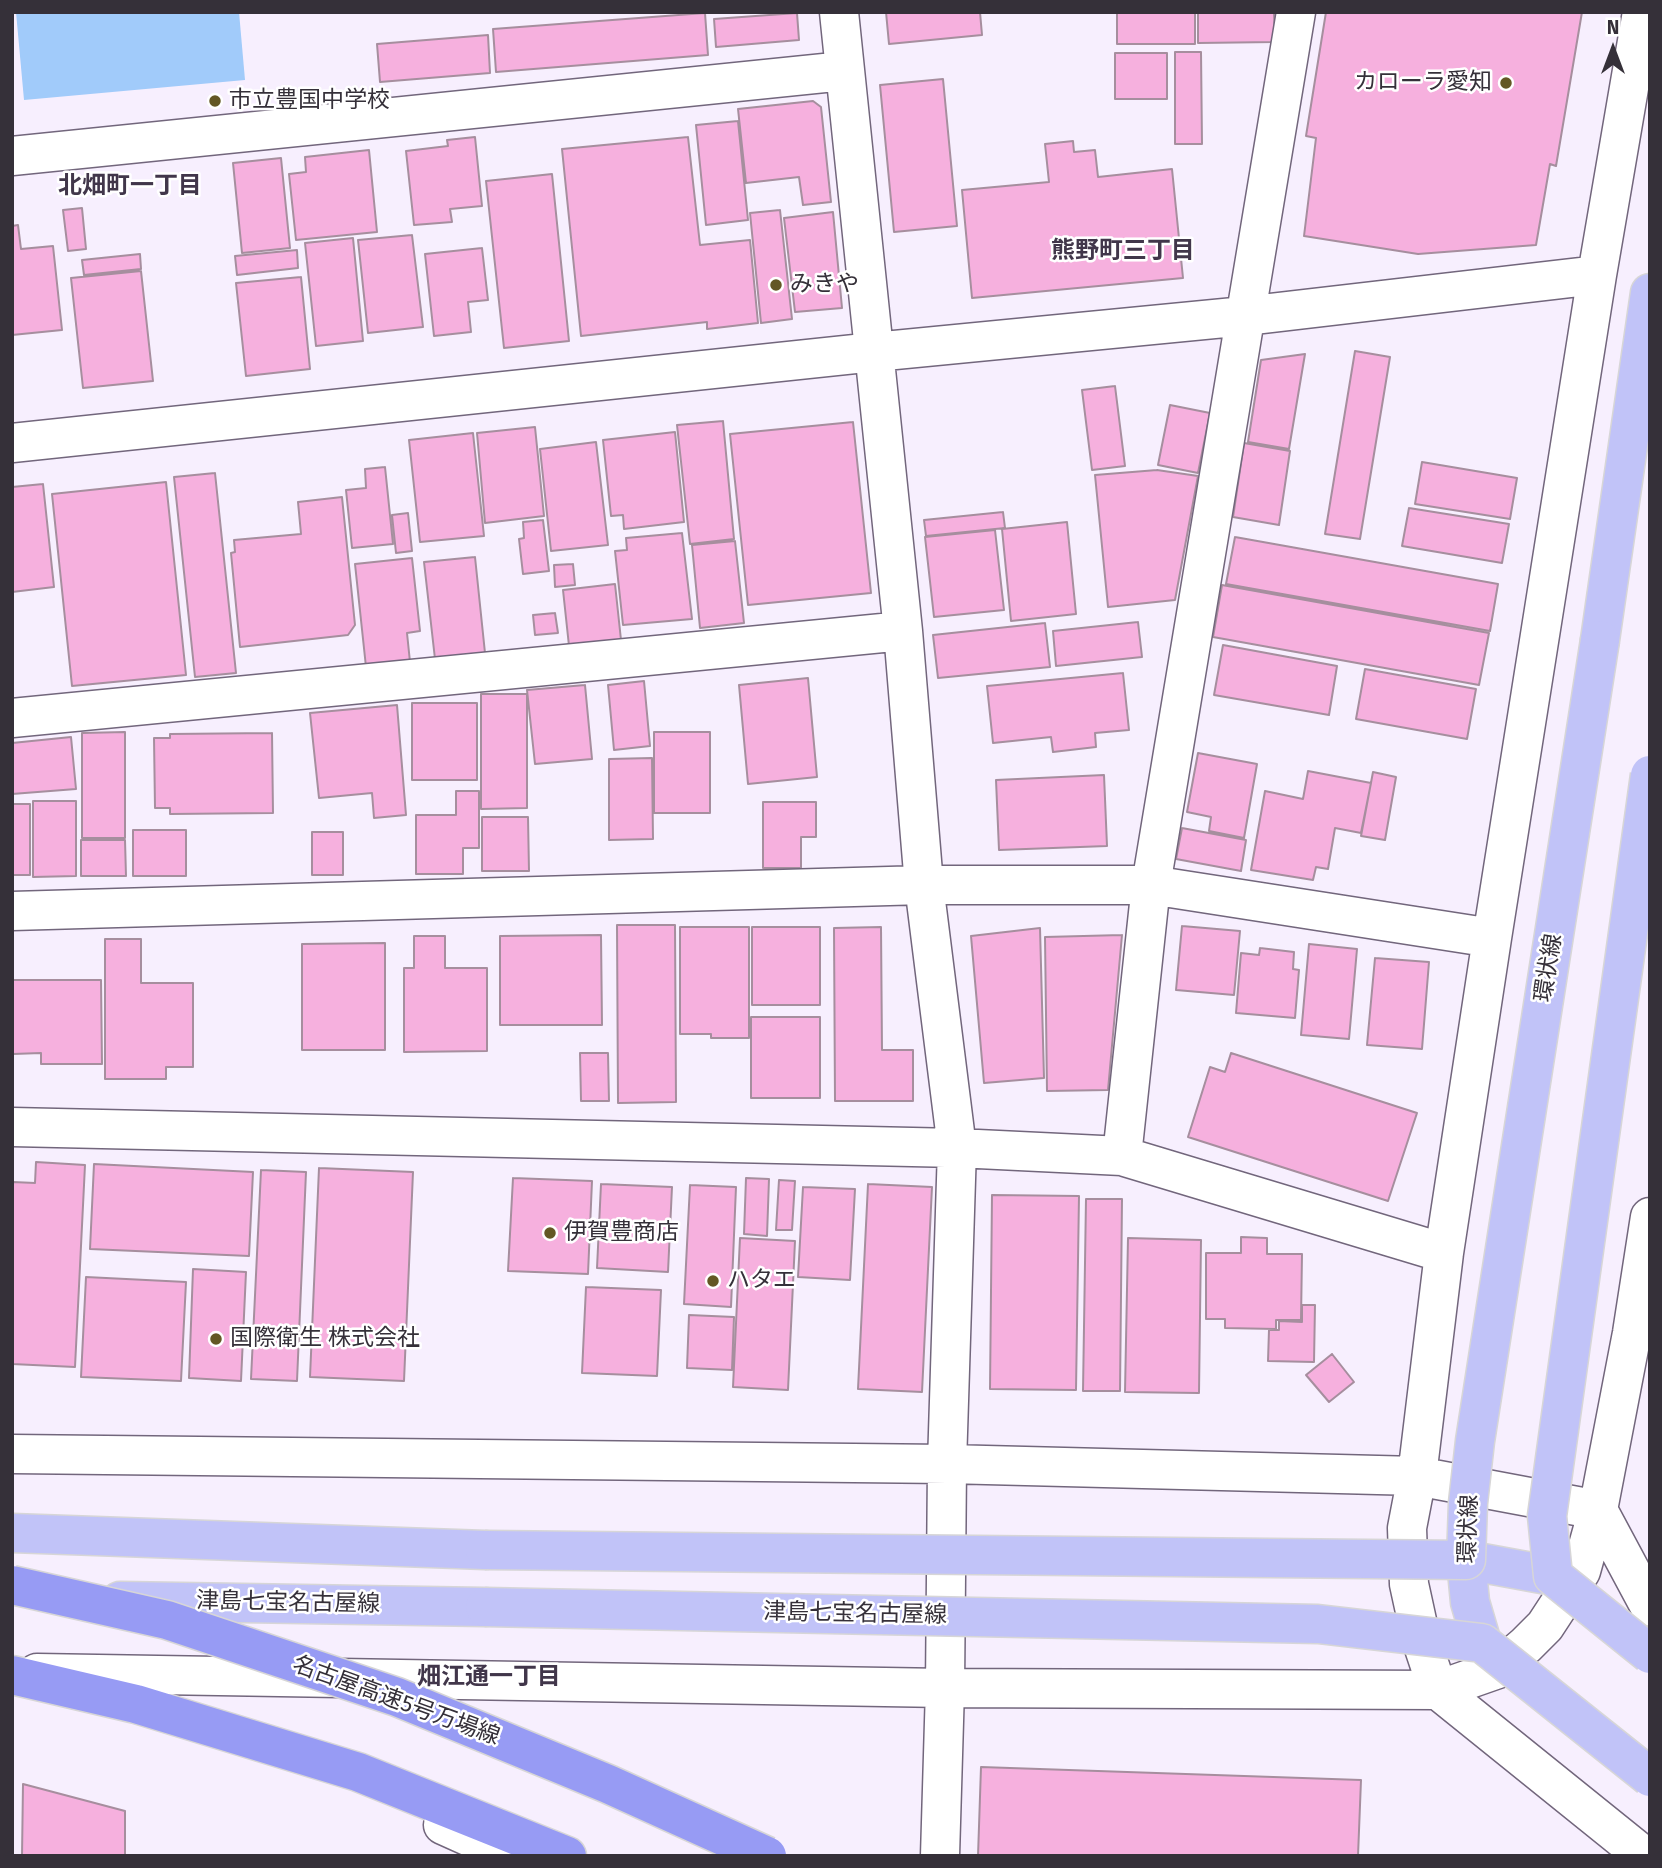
<!DOCTYPE html>
<html>
<head>
<meta charset="utf-8">
<style>
	body { margin:0 }
	#map { position:relative; width:1662px; height:1868px; overflow:hidden; background:#f7effe; font-family:"Fira Sans",sans-serif }
	canvas { display:block }
	.frame { position:absolute; inset:0; border:14px solid #353039; pointer-events:none }
	.north { position:absolute; left:1578px; top:14px; width:70px; height:70px; -webkit-text-stroke:5px #fff; paint-order:stroke; rotate:0deg; font-size:19px; font-weight:700; line-height:28px; text-align:center; color:#353039 }
	.north::after { content:''; display:block; margin:auto; width:24px; height:32px; background:#353039; clip-path:polygon(50% 0,100% 100%,50% 72%,0 100%) }
</style>
</head>
<body>
<div id="map">
<canvas width="1662" height="1868"></canvas>
<div class="frame"></div>
<div class="north">N</div>
</div>
<script>
const g = document.querySelector('canvas').getContext('2d');
g.lineJoin = 'round';
function fill(path, color) {
  g.fillStyle = color;
  g.fill(path, 'evenodd');
}
function shape(rows) {
  const path = new Path2D();
  for (const r of rows) {
    path.moveTo(r[0], r[1]);
    for (let i = 2; i < r.length; i += 2) path.lineTo(r[i], r[i + 1]);
  }
  return path;
}
function stroke(path, color, width, dash) {
  g.strokeStyle = color;
  g.lineWidth = width;
  g.lineCap = dash ? 'butt' : 'round';
  g.setLineDash(dash || []);
  g.stroke(path);
}
function write(font, color, halo, rows, align = 'center') {
  g.font = font + ' "Fira Sans","Noto Sans JP",sans-serif';
  g.lineWidth = 5;
  g.setLineDash([]);
  g.textBaseline = 'middle';
  g.strokeStyle = halo;
  g.fillStyle = color;
  for (const [text, x, y, turn = 0] of rows) {
    g.save();
    g.translate(x, y);
    g.rotate((+turn || 0) * Math.PI / 180);
    g.textAlign = isNaN(turn) ? turn : align;
    if (halo) g.strokeText(text, 0, 0);
    g.fillText(text, 0, 0);
    g.restore();
  }
}
fill(shape([
	[16,12,239,12,245,80,24,100]
]), '#a1cbfa');
const building = shape([
	[886,12,980,12,982,35,889,44,886,12],
	[1117,12,1195,12,1195,44,1117,44,1117,12],
	[1198,12,1274,12,1275,42,1198,43,1198,12],
	[1326,12,1582,12,1556,166,1550,164,1536,245,1418,254,1304,236,1316,138,1306,136,1326,12],
	[705,13,708,55,496,72,493,29,705,13],
	[797,13,799,40,716,47,714,19,797,13],
	[488,35,490,73,380,82,377,44,488,35],
	[1175,52,1201,52,1202,144,1175,144,1175,52],
	[1115,53,1167,53,1167,99,1115,99,1115,53],
	[943,79,957,226,894,232,880,85,943,79],
	[813,101,821,107,831,202,803,205,799,177,746,183,738,109,813,101],
	[738,121,748,220,706,225,696,125,738,121],
	[475,137,482,206,450,209,452,222,414,225,406,151,448,146,447,140,475,137],
	[688,137,700,245,750,240,758,323,707,329,707,322,581,336,562,149,688,137],
	[1073,141,1074,152,1095,150,1098,177,1172,169,1183,278,972,298,962,190,1049,182,1045,144,1073,141],
	[369,150,377,232,296,240,289,174,306,172,305,157,369,150],
	[281,158,290,248,242,253,233,163,281,158],
	[552,174,569,341,504,348,486,181,552,174],
	[82,208,86,249,68,251,63,210,82,208],
	[780,210,792,319,761,323,750,213,780,210],
	[833,212,842,308,795,312,784,218,833,212],
	[18,225,21,249,53,246,62,330,12,335,12,226,18,225],
	[412,235,423,327,368,333,358,240,412,235],
	[353,238,363,341,316,346,305,243,353,238],
	[482,248,488,300,468,302,471,332,434,336,425,254,482,248],
	[297,250,298,268,237,275,235,256,297,250],
	[140,254,141,269,84,275,82,260,140,254],
	[141,271,153,381,83,388,71,278,141,271],
	[301,277,310,369,246,376,236,283,301,277],
	[1355,351,1390,357,1360,539,1325,534,1355,351],
	[1305,354,1289,449,1248,442,1261,360,1305,354],
	[1115,386,1125,466,1092,470,1082,390,1115,386],
	[1170,405,1210,413,1198,473,1158,465,1170,405],
	[723,421,734,539,690,544,677,425,723,421],
	[853,422,871,593,748,605,730,434,853,422],
	[535,427,544,516,485,523,477,433,535,427],
	[675,432,684,522,624,529,623,515,611,516,603,440,675,432],
	[473,433,484,536,420,542,409,440,473,433],
	[596,442,608,545,551,551,540,449,596,442],
	[1244,443,1290,451,1279,525,1233,517,1244,443],
	[1422,462,1517,478,1510,519,1415,504,1422,462],
	[385,467,393,544,352,548,346,490,366,488,365,469,385,467],
	[1157,470,1198,476,1175,600,1108,607,1095,475,1157,470],
	[215,473,236,673,195,677,174,477,215,473],
	[166,482,186,675,72,686,52,494,166,482],
	[43,484,54,587,12,592,12,487,43,484],
	[342,497,355,625,348,635,240,647,231,553,235,552,234,540,301,534,298,502,342,497],
	[1409,508,1509,524,1502,563,1402,546,1409,508],
	[1003,512,1005,528,926,536,924,520,1003,512],
	[408,513,412,551,396,553,392,515,408,513],
	[543,520,549,571,523,574,519,539,524,538,523,522,543,520],
	[1067,522,1076,614,1011,621,1002,529,1067,522],
	[995,530,1004,610,934,617,925,537,995,530],
	[682,533,692,619,623,625,615,551,627,550,626,538,682,533],
	[1235,537,1498,584,1490,631,1226,584,1235,537],
	[735,541,744,623,700,628,692,545,735,541],
	[475,557,485,653,435,659,424,562,475,557],
	[412,558,420,631,407,633,410,662,366,667,355,564,412,558],
	[573,564,575,585,555,587,554,565,573,564],
	[615,584,621,640,569,646,563,590,615,584],
	[1222,585,1489,633,1479,685,1213,637,1222,585],
	[555,613,558,633,535,635,533,615,555,613],
	[1138,622,1142,657,1056,666,1053,631,1138,622],
	[1045,623,1050,667,938,678,933,635,1045,623],
	[1223,645,1337,666,1329,715,1214,695,1223,645],
	[1365,669,1476,689,1467,739,1356,719,1365,669],
	[1123,673,1129,730,1095,733,1096,747,1053,752,1051,737,993,743,987,686,1123,673],
	[808,678,817,777,748,784,739,685,808,678],
	[644,681,650,746,614,750,608,685,644,681],
	[585,685,592,759,535,764,527,690,585,685],
	[481,694,527,694,527,808,481,809,481,694],
	[412,703,477,703,477,780,412,780,412,703],
	[397,705,406,815,374,818,372,793,319,798,310,713,397,705],
	[125,732,125,838,82,838,82,733,125,732],
	[654,732,710,732,710,813,654,813,654,732],
	[272,733,273,813,170,814,170,808,155,808,154,738,170,738,170,734,272,733],
	[71,737,76,789,12,794,12,743,71,737],
	[1198,753,1257,764,1244,838,1209,831,1211,817,1187,812,1198,753],
	[652,758,653,839,609,840,609,759,652,758],
	[1308,771,1371,783,1361,833,1335,828,1328,869,1316,867,1313,880,1251,870,1265,791,1303,799,1308,771],
	[1373,772,1396,777,1385,840,1361,836,1373,772],
	[1104,775,1107,846,999,850,996,780,1104,775],
	[456,791,479,791,479,848,463,848,463,874,416,874,416,815,456,815,456,791],
	[33,801,76,801,76,876,33,877,33,801],
	[763,802,816,802,816,837,801,837,801,868,763,868,763,802],
	[12,804,30,804,30,875,12,875,12,804],
	[482,817,528,817,529,871,482,871,482,817],
	[1182,828,1246,840,1241,871,1176,859,1182,828],
	[133,830,186,830,186,876,133,876,133,830],
	[312,832,343,832,343,875,312,875,312,832],
	[81,840,125,840,126,876,81,876,81,840],
	[617,925,675,925,676,1102,618,1103,617,925],
	[1182,926,1240,931,1234,995,1176,990,1182,926],
	[680,927,749,927,749,1038,711,1038,711,1034,680,1034,680,927],
	[752,927,820,927,820,1005,752,1005,752,927],
	[881,927,882,1050,913,1050,913,1101,835,1101,834,928,881,927],
	[1040,928,1044,1078,984,1083,971,936,1040,928],
	[601,935,602,1025,500,1025,500,936,601,935],
	[1122,935,1108,1090,1047,1091,1045,937,1122,935],
	[414,936,445,936,445,968,487,968,487,1051,404,1052,404,968,414,968,414,936],
	[105,939,141,939,141,983,193,983,193,1067,166,1067,166,1079,105,1079,105,939],
	[385,943,385,1050,302,1050,302,944,385,943],
	[1309,944,1357,949,1349,1039,1301,1035,1309,944],
	[1260,948,1294,952,1293,969,1299,970,1295,1018,1236,1013,1241,953,1259,955,1260,948],
	[1375,958,1429,962,1422,1049,1367,1045,1375,958],
	[13,980,101,980,102,1064,41,1064,41,1053,13,1054,13,980],
	[751,1017,820,1017,820,1098,751,1098,751,1017],
	[580,1053,608,1053,609,1101,581,1101,580,1053],
	[1231,1053,1417,1113,1388,1201,1188,1137,1210,1067,1225,1072,1231,1053],
	[36,1162,85,1165,75,1367,12,1364,13,1182,35,1183,36,1162],
	[94,1164,253,1172,249,1256,90,1249,94,1164],
	[319,1168,413,1172,404,1381,310,1377,319,1168],
	[261,1170,306,1172,297,1381,251,1379,261,1170],
	[513,1178,592,1181,588,1274,508,1271,513,1178],
	[746,1178,769,1179,767,1236,744,1234,746,1178],
	[779,1180,795,1181,792,1230,776,1230,779,1180],
	[601,1184,672,1187,668,1272,597,1268,601,1184],
	[868,1184,932,1187,922,1392,858,1389,868,1184],
	[690,1185,736,1187,731,1307,684,1304,690,1185],
	[803,1187,855,1189,850,1280,798,1277,803,1187],
	[992,1195,1079,1196,1076,1390,990,1389,992,1195],
	[1086,1199,1122,1199,1120,1391,1083,1391,1086,1199],
	[1241,1237,1267,1238,1267,1254,1302,1254,1301,1320,1276,1320,1276,1329,1225,1328,1225,1319,1206,1319,1206,1253,1241,1253,1241,1237],
	[740,1238,795,1241,788,1390,733,1387,740,1238],
	[1128,1238,1201,1240,1199,1393,1125,1392,1128,1238],
	[193,1269,246,1272,241,1381,189,1378,193,1269],
	[86,1277,186,1282,181,1381,81,1377,86,1277],
	[586,1287,661,1290,657,1376,582,1373,586,1287],
	[1302,1305,1315,1305,1314,1362,1268,1361,1269,1330,1279,1330,1279,1321,1302,1322,1302,1305],
	[689,1315,734,1317,732,1370,687,1368,689,1315],
	[1332,1354,1354,1382,1329,1402,1306,1375,1332,1354],
	[981,1767,1361,1780,1358,1856,978,1856,981,1767],
	[23,1784,125,1811,125,1856,22,1856,23,1784]
]);
fill(building, '#f6b0de');
stroke(building, '#a68e9e', 2);
const minor = shape([
	[839,12,903,631,924,885,957,1148,947,1464,945,1688,940,1856],
	[1642,12,1597,275,1492,938,1444,1253,1417,1476,1407,1528,1409,1584,1421,1639,1438,1690,1644,1856],
	[12,156,844,71],
	[12,443,874,352,1245,316,1597,275],
	[12,718,903,631],
	[12,911,924,885,1151,885,1492,938],
	[12,1127,957,1148,1122,1156,1444,1253],
	[1122,1156,1151,885,1296,12],
	[12,1454,947,1464,1417,1476,1598,1510],
	[1598,1510,1650,1607],
	[37,1673,945,1688,1438,1690,1498,1669,1526,1645,1545,1626,1581,1571,1598,1510,1632,1333,1650,1217],
	[443,1825,512,1856]
]);
const major = shape([
	[1600,640,1650,293],
	[12,1533,485,1550],
	[120,1601,485,1607],
	[1482,1643,1470,1602,1466,1560,1553,1576]
]);
const highway = shape([
	[12,1675,136,1704,358,1772,567,1856]
]);
stroke(minor, '#72667c', 41);
stroke(major, '#d7d6d7', 41);
stroke(highway, '#d7d6d7', 41);
stroke(minor, '#fff', 38);
stroke(major, '#c1c3f8', 38);
stroke(highway, '#979bf4', 38);
const majorBridge = shape([
	[1650,775,1547,1516,1553,1576,1650,1654],
	[485,1550,1466,1560,1468,1503,1475,1441,1600,640],
	[485,1607,1318,1624,1482,1643,1650,1777]
]);
const highwayBridge = shape([
	[12,1585,167,1620,397,1697,608,1784,767,1856]
]);
stroke(majorBridge, '#d7d6d7', 41, []);
stroke(highwayBridge, '#d7d6d7', 41, []);
stroke(majorBridge, '#c1c3f8', 38);
stroke(highwayBridge, '#979bf4', 38);
for (const [x, y, r, color] of [
	[1506,83,7,"#635724"],
	[215,101,7,"#635724"],
	[776,285,7,"#635724"],
	[550,1233,7,"#635724"],
	[713,1281,7,"#635724"],
	[216,1339,7,"#635724"]
]) {
  const dot = new Path2D();
  dot.arc(x, y, r, 0, 2 * Math.PI);
  g.fillStyle = color;
  g.fill(dot);
  stroke(dot, '#fff', 2.5);
}
write('23px', '#353039', '#fff', [
	["カローラ愛知",1492,83,"right"],
	["市立豊国中学校",229,101],
	["みきや",790,285],
	["伊賀豊商店",564,1233],
	["ハタエ",727,1281],
	["国際衛生 株式会社",230,1339]
], 'left');
write('23px', '#353039', '#fff', [
	["環状線",1549,968,-81],
	["環状線",1469,1529,-88],
	["津島七宝名古屋線",288,1603,1],
	["津島七宝名古屋線",855,1614,1],
	["名古屋高速5号万場線",396,1701,20]
]);
write('bold 24px', '#41364a', '#fff', [
	["北畑町一丁目",130,186],
	["熊野町三丁目",1123,251],
	["畑江通一丁目",489,1677]
]);
</script>
</body>
</html>
